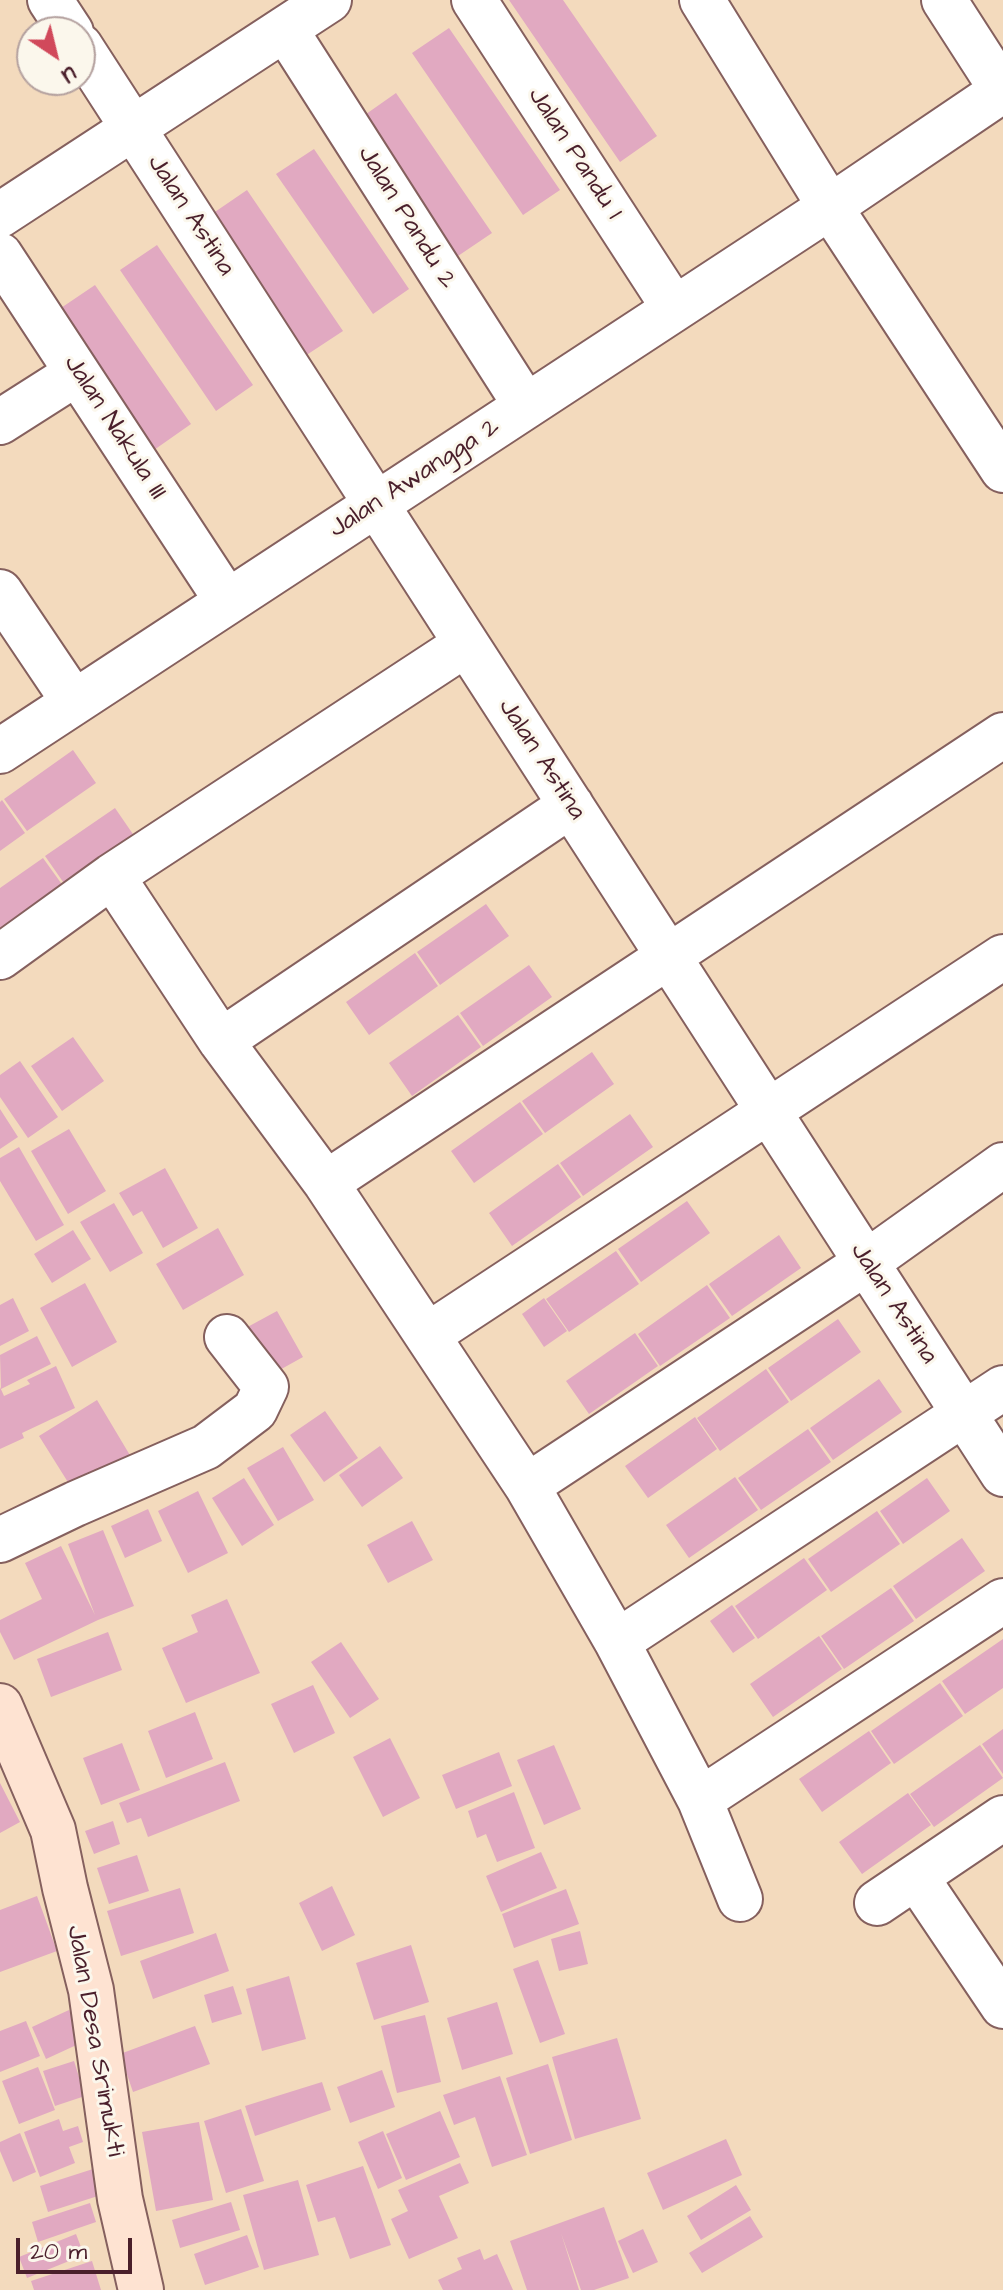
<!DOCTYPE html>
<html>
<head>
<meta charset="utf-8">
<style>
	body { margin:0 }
	#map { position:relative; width:1003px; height:2290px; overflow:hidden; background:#f3dabd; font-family:"Architects Daughter",sans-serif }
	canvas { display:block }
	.north { position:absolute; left:16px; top:16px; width:80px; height:80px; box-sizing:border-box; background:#fbf7ec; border:2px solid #b4a19f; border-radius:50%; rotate:145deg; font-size:22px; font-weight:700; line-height:32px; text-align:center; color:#4a1f2b }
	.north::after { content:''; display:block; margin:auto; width:28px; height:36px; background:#d1495b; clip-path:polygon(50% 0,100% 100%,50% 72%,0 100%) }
	.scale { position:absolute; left:16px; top:2238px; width:116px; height:36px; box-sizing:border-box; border:4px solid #4a1f2b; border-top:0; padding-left:10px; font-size:24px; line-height:28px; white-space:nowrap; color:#4a1f2b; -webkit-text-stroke:6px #fbf7ec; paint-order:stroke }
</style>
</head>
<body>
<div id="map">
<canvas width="1003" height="2290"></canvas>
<div class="north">U</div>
<div class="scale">20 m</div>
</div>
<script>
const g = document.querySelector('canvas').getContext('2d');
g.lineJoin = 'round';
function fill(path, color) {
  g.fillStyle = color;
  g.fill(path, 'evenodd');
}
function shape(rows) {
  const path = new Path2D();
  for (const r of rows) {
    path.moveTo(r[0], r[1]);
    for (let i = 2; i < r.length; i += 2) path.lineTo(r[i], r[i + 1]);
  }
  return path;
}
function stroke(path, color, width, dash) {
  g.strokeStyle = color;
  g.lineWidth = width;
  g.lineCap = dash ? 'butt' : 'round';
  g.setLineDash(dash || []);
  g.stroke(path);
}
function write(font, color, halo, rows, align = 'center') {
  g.font = font + ' "Architects Daughter",sans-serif';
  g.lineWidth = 6;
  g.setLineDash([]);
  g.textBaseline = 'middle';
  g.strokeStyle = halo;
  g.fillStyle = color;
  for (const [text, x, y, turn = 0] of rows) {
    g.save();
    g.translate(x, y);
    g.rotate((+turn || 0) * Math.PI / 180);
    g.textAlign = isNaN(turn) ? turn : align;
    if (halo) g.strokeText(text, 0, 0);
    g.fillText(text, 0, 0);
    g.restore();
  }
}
fill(shape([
	[509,0,563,0,657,136,620,162],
	[449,28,560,190,523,215,412,53],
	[396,93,492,233,455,258,359,119],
	[314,149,409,289,373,314,276,174],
	[247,190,343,331,305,356,209,216],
	[157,245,253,385,216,411,120,270],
	[95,285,191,424,154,450,58,310],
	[73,750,96,783,27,831,4,799],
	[2,800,25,833,0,851,0,802],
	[115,808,137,840,68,889,45,856],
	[43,858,66,890,0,936,0,888],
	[486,904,509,936,440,985,417,952],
	[415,953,438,986,369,1035,346,1002],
	[529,965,552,997,483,1046,460,1013],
	[458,1015,481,1047,412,1096,389,1063],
	[73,1037,104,1081,62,1111,31,1066],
	[592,1052,614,1084,545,1133,522,1101],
	[20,1061,58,1117,28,1138,0,1097,0,1075],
	[520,1102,543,1134,474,1183,451,1151],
	[0,1109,18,1137,0,1149],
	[630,1114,653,1147,583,1196,560,1163],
	[69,1129,106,1191,68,1214,31,1151],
	[19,1147,64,1225,36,1241,0,1181,0,1158],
	[558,1164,581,1197,512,1246,489,1213],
	[165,1168,198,1228,163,1248,142,1211,133,1216,119,1193],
	[687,1201,710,1233,641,1282,618,1249],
	[114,1203,143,1253,110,1272,80,1222],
	[218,1228,244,1275,183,1310,156,1264],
	[73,1230,91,1259,52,1283,34,1254],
	[779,1235,801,1268,732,1316,709,1284],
	[616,1251,639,1284,569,1332,546,1299],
	[85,1283,117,1342,72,1367,40,1308],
	[707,1285,730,1318,660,1366,638,1334],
	[13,1298,29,1331,0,1346,0,1305],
	[544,1298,567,1331,544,1347,522,1314],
	[277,1311,303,1357,267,1377,242,1330],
	[838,1319,861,1352,791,1401,768,1368],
	[635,1333,658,1366,589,1414,566,1381],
	[37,1336,51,1364,1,1389,0,1355],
	[56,1366,75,1408,22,1433,24,1438,0,1449,0,1387,4,1396,30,1384,27,1380],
	[766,1369,789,1402,720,1451,697,1418],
	[879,1379,902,1412,833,1460,810,1428],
	[97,1400,134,1462,115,1474,108,1464,71,1487,39,1436],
	[325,1411,358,1458,324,1482,290,1435],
	[695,1417,717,1449,648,1498,625,1466],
	[808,1429,831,1462,761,1510,738,1478],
	[380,1446,403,1478,362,1507,339,1475],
	[283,1447,314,1500,278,1521,247,1468],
	[735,1477,758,1510,689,1558,666,1525],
	[244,1478,274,1525,242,1546,212,1498],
	[927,1478,950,1511,903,1544,880,1511],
	[198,1491,228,1553,188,1573,158,1511],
	[148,1509,162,1541,125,1558,111,1526],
	[877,1511,900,1544,831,1592,808,1559],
	[412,1521,433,1560,388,1583,367,1545],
	[103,1530,134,1606,98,1620,14,1660,0,1632,0,1620,42,1599,25,1563,61,1546,95,1615,68,1544],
	[962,1538,985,1571,916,1619,893,1586],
	[804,1558,827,1590,758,1639,735,1606],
	[891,1588,914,1621,844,1669,821,1636],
	[227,1599,260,1673,186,1703,162,1648,198,1632,191,1615],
	[732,1605,755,1638,733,1653,710,1621],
	[108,1632,122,1670,51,1697,37,1659],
	[819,1636,842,1669,773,1717,750,1684],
	[1003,1639,1003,1688,965,1714,942,1681],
	[341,1642,379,1699,350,1718,311,1662],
	[940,1683,963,1716,894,1764,871,1731],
	[313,1685,335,1733,294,1753,271,1704],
	[195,1712,213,1759,166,1778,148,1731],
	[1003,1729,1003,1774,982,1744],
	[869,1731,891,1763,822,1812,799,1779],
	[390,1738,420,1798,383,1817,353,1757],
	[122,1743,140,1790,101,1805,83,1758],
	[554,1745,581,1809,544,1825,517,1760],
	[980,1745,1003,1778,934,1827,910,1794],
	[499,1752,512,1786,456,1809,442,1775],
	[225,1762,240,1801,148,1837,141,1818,127,1823,119,1803],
	[0,1783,20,1822,0,1833],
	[514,1792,535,1848,497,1862,486,1834,477,1838,468,1811],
	[908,1793,931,1825,862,1874,839,1842],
	[113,1821,120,1844,94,1854,85,1831],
	[541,1852,557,1888,501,1912,486,1876],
	[137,1855,149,1891,109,1904,97,1868],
	[332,1886,355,1935,322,1951,299,1903],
	[180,1888,194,1933,121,1956,107,1911],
	[566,1889,579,1924,514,1948,502,1914],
	[37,1896,57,1951,0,1972,0,1910],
	[580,1931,588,1964,559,1971,551,1939],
	[216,1933,229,1971,153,1999,140,1961],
	[411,1945,429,2002,374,2020,356,1963],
	[538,1960,565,2034,540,2043,513,1969],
	[289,1976,306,2039,262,2051,246,1989],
	[233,1986,242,2014,212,2023,204,1995],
	[497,2002,513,2054,462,2070,447,2018],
	[69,2010,83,2042,46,2059,32,2027],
	[425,2015,441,2082,397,2093,381,2026],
	[26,2021,40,2056,0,2072,0,2031],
	[195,2026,210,2064,133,2092,120,2054],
	[617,2038,641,2119,575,2139,552,2057],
	[74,2061,85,2096,55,2106,43,2071],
	[548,2064,572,2140,530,2154,506,2078],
	[38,2067,55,2110,19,2124,2,2081],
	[382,2070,395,2107,350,2123,337,2087],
	[500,2076,527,2155,492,2167,475,2117,454,2125,443,2095],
	[322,2082,331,2110,255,2136,245,2106],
	[241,2109,264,2181,226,2193,204,2121],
	[440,2111,460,2157,406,2180,386,2134],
	[59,2119,63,2131,78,2126,83,2142,69,2147,75,2163,40,2177,24,2132],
	[199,2122,213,2200,156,2211,142,2132],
	[383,2131,402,2178,378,2189,358,2142],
	[20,2133,36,2172,13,2182,0,2151,0,2142],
	[726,2139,742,2175,663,2210,647,2173],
	[460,2163,469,2183,439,2196,458,2238,409,2259,391,2219,408,2211,398,2190],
	[363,2166,391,2245,350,2259,335,2217,318,2222,306,2185],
	[93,2169,101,2195,48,2212,40,2186],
	[298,2180,319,2255,264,2270,243,2195],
	[736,2185,751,2210,701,2240,687,2216],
	[231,2202,240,2230,180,2248,172,2220],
	[90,2203,96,2222,38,2242,32,2222],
	[604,2207,629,2278,594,2290,581,2290,561,2233,579,2290,527,2290,510,2241],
	[750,2216,763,2237,702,2273,689,2253],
	[643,2229,658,2262,633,2273,618,2241],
	[76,2234,84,2255,27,2278,19,2257],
	[247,2235,259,2267,205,2285,194,2254],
	[480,2249,484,2260,497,2254,513,2290,443,2290,438,2280,462,2269,457,2258],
	[92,2261,101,2290,34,2290,31,2281]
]), '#e1a9c1');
const street = shape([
	[50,0,71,32],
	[474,0,674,308],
	[702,0,830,207,1003,470],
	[944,0,1002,90],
	[285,29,526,406],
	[80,46,1003,1474],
	[0,215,329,0],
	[0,255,227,601],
	[0,422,77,373],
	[0,592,74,702],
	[0,751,830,207,1003,90],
	[112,876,221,1041,326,1183,527,1486,617,1642,700,1800,740,1899],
	[0,957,112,876,466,644],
	[221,1041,571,805],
	[326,1183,1003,735],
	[428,1335,1003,957],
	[527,1486,867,1262,1003,1165],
	[0,1540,75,1504,206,1447,255,1410,266,1387,227,1337],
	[617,1642,1003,1388],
	[700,1800,1003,1601],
	[916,1877,1003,2006],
	[877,1903,1003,1818]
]);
const secondary = shape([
	[0,1706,53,1830,65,1888,91,1990,120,2199,141,2290]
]);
stroke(street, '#85605e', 48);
stroke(secondary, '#85605e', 48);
stroke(street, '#fff', 44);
stroke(secondary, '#fee3d2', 44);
write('26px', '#4a1f2b', '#fbf7ec', [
	["Jalan Pandu 1",574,154,57],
	["Jalan Astina",190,216,57],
	["Jalan Pandu 2",406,218,58],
	["Jalan Nakula III",114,428,57],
	["Jalan Awangga 2",415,479,-33],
	["Jalan Astina",541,760,57],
	["Jalan Astina",893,1304,57],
	["Jalan Desa Srimukti",94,2041,80]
]);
</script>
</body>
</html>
